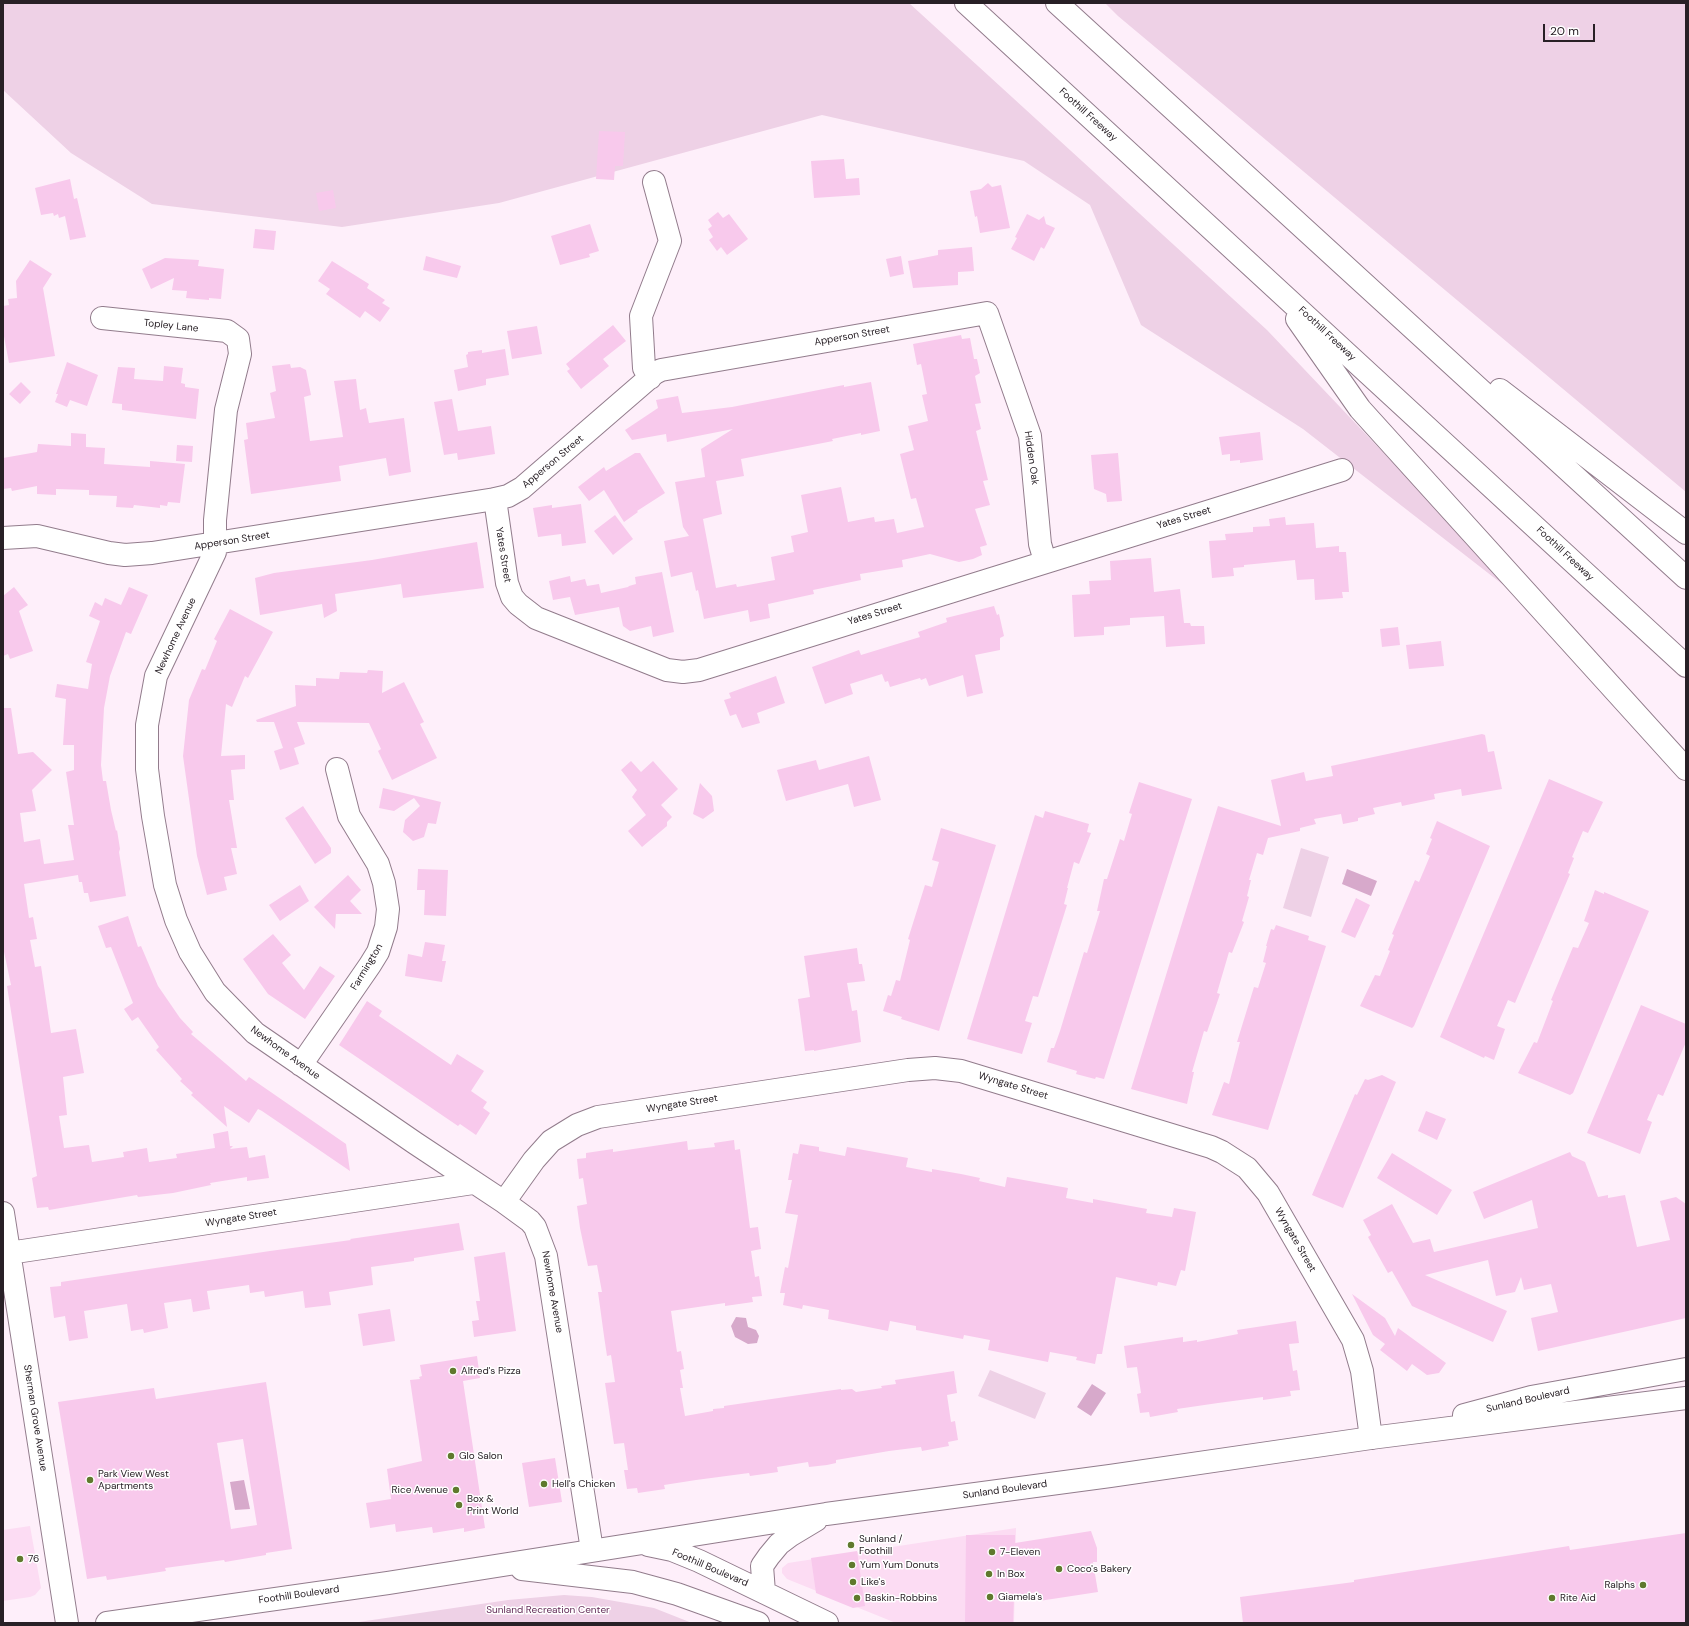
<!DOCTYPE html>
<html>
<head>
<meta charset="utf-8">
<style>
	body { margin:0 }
	#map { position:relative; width:1689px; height:1626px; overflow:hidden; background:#feeffa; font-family:"DM Sans",sans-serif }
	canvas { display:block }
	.frame { position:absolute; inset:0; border:4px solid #282026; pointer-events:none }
	.scale { position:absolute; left:1543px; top:24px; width:52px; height:18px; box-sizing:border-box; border:2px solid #282026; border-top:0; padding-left:5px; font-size:12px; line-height:14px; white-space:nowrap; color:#282026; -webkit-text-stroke:3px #fff; paint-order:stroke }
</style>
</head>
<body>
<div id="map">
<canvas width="1689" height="1626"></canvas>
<div class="frame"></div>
<div class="scale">20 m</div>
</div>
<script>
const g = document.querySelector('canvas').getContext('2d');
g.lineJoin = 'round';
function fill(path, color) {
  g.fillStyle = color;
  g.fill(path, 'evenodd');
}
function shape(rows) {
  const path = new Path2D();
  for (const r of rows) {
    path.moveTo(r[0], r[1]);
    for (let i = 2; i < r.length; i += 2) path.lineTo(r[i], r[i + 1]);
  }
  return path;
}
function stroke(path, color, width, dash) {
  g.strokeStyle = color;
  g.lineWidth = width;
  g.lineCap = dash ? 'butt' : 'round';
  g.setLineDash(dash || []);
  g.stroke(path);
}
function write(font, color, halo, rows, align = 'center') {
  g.font = font + ' "DM Sans",sans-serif';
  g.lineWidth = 3;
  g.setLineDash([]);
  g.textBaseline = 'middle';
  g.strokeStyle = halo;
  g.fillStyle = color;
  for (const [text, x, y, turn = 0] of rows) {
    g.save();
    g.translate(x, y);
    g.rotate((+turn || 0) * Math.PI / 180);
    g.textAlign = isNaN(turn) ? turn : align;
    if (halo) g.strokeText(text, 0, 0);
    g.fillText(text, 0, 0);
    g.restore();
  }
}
fill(shape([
	[30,1526,41,1588,35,1595,30,1597,3,1601,3,1530],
	[1016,1528,1014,1623,896,1623,787,1579,782,1573,782,1568,788,1563]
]), '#fcdcf3');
fill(shape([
	[3,3,909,3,1267,330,1524,601,1303,429,1141,325,1090,205,1024,161,822,115,499,203,342,227,152,204,71,153,3,90],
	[1105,3,1686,3,1686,492,1118,16],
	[1301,848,1329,857,1311,917,1283,908],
	[990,1370,1046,1393,1035,1419,978,1396],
	[564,1595,592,1597,654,1608,692,1623,352,1623,508,1600]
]), '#eed1e6');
fill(shape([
	[1347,869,1377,881,1371,896,1342,884],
	[736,1317,746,1318,748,1327,756,1330,759,1336,757,1343,748,1344,735,1337,731,1326],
	[1092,1384,1106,1393,1091,1416,1077,1407],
	[244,1480,250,1509,235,1510,230,1482]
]), '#d7a9cb');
fill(shape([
	[599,131,625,132,623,166,615,166,614,180,596,179],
	[844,159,846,179,859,178,860,195,814,198,811,161],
	[70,179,74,199,77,198,86,237,70,240,65,216,59,218,58,214,54,216,53,213,41,215,35,188],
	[988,183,992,187,1001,185,1010,228,980,233,977,216,975,217,970,191,981,189],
	[333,190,336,208,319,211,316,193],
	[718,212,723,218,729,214,748,239,727,255,721,247,717,251,709,240,713,237,708,229,712,226,708,220],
	[1027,214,1039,220,1044,216,1046,224,1055,228,1044,249,1041,247,1034,261,1011,249,1017,238,1015,237],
	[590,224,599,251,589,254,590,257,560,265,551,236],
	[255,229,276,231,274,250,253,248],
	[972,247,974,271,958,272,958,285,913,288,908,261,938,255,938,250],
	[426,256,461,266,457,278,423,270],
	[901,256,904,274,890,277,886,259],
	[165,258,199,260,198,266,224,269,221,299,209,298,209,300,186,298,187,291,172,290,174,278,151,289,142,269],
	[30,260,52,274,43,288,55,356,9,363,3,331,3,306,9,305,8,299,17,298,16,281],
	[332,261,369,284,367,288,385,300,382,303,390,308,380,322,365,311,360,318,326,294,330,289,318,281],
	[613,325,626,341,603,359,609,366,581,389,567,371,570,369,566,364],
	[537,326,542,354,512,359,507,331],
	[961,335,962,339,970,338,974,359,977,359,980,373,975,376,981,403,975,404,981,429,976,431,988,480,983,481,990,505,975,509,987,545,980,547,982,555,973,559,959,562,930,554,902,560,903,567,860,574,861,580,813,590,814,594,768,604,770,618,750,622,748,610,704,619,698,590,696,591,692,572,671,577,664,541,689,536,683,527,675,482,705,477,701,449,733,429,667,442,666,434,632,440,625,430,658,408,656,400,678,396,682,413,732,407,844,385,844,387,871,382,880,431,861,435,861,433,832,439,833,441,741,459,744,476,716,481,722,514,703,519,716,588,736,584,737,587,775,580,771,557,794,552,791,536,808,532,801,495,841,487,848,522,874,517,875,522,894,519,897,533,924,527,916,498,911,499,900,454,914,450,908,426,928,421,922,395,927,394,921,364,917,365,913,344],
	[505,349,509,375,486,379,486,385,458,391,454,370,468,367,466,355,468,354,468,352,482,350,482,353],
	[67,362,98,375,87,406,70,400,67,407,55,402,58,394,56,394],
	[290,364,291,368,300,367,306,370,311,395,304,397,310,441,343,437,334,381,356,379,360,410,366,408,369,423,404,418,411,472,389,476,386,458,339,466,341,481,251,494,244,440,248,439,246,423,275,418,270,393,276,391,272,366],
	[164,366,183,368,181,383,185,384,185,387,199,389,196,419,122,410,122,404,112,403,118,367,135,368,134,379,163,381],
	[21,382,31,392,20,404,9,394],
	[452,399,458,431,491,426,495,454,458,460,457,453,444,455,434,402],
	[1260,432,1263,460,1240,463,1240,460,1230,461,1230,454,1222,455,1219,437],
	[71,433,86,434,86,447,105,448,104,464,150,467,150,461,185,464,180,503,168,502,167,506,160,505,160,508,134,505,133,508,116,507,117,496,89,495,89,490,56,489,56,495,37,494,37,486,12,491,11,488,3,489,3,458,37,452,38,444,71,446],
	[177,445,193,446,192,462,176,461],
	[635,453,640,453,665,493,637,511,638,512,624,522,604,490,589,501,578,487,604,467,606,471],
	[1118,453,1122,501,1107,502,1106,494,1094,489,1091,455],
	[581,504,586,543,562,546,561,534,538,537,533,508,552,505,552,508],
	[615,515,633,539,613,555,594,531],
	[1285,517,1286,525,1314,523,1316,548,1339,546,1339,552,1346,552,1349,592,1342,592,1343,598,1315,600,1314,579,1297,580,1295,560,1244,565,1244,567,1233,568,1234,576,1212,578,1209,541,1226,540,1225,534,1253,532,1253,527,1270,526,1269,519],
	[477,542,484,588,403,598,401,584,335,594,337,611,324,618,322,604,260,615,255,578,274,573,372,560],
	[1151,558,1154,592,1180,589,1184,623,1190,623,1191,626,1204,626,1205,644,1166,647,1164,616,1130,618,1130,625,1104,627,1104,635,1074,637,1072,595,1090,594,1089,581,1111,580,1110,561],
	[662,572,674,632,653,637,651,626,630,631,623,626,619,607,575,615,570,597,553,600,549,581,570,576,571,582,585,579,587,586,599,584,601,593,628,587,629,586,636,584,635,577],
	[14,587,28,605,19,611,33,651,10,659,8,654,3,656,3,596],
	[129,587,148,595,131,634,126,632,110,676,104,708,101,765,103,781,106,781,111,810,116,831,117,830,120,849,119,852,126,896,90,902,88,893,84,893,82,882,79,882,78,875,24,884,29,918,33,917,37,939,30,940,35,967,41,966,51,1033,76,1029,84,1073,63,1077,67,1115,59,1116,64,1148,89,1145,92,1162,124,1157,123,1152,147,1148,149,1162,177,1158,176,1154,215,1148,213,1134,228,1131,230,1146,233,1146,230,1149,247,1147,249,1158,265,1155,269,1178,247,1181,247,1177,210,1183,211,1185,173,1193,138,1197,137,1195,49,1210,48,1207,37,1208,32,1178,37,1176,7,986,11,985,3,947,3,708,11,708,18,754,33,752,52,770,32,790,36,811,20,813,24,842,40,839,44,864,74,860,68,825,74,825,66,772,74,770,74,745,63,745,66,699,55,697,57,684,88,689,92,664,86,662,100,621,89,616,95,602,102,606,105,598,121,605],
	[994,606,997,615,999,614,1004,636,1000,638,1000,650,975,655,983,693,967,697,963,675,929,686,926,678,921,680,920,678,890,687,888,681,885,682,882,674,850,684,853,694,825,704,812,667,859,650,861,655,920,637,918,632,947,622,946,618],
	[230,609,273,632,248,678,245,676,232,707,226,704,221,756,245,755,245,769,231,770,234,800,229,800,237,848,231,848,237,874,224,877,227,890,207,895,197,856,183,756,189,700,202,669,205,670,217,641,214,639],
	[1398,627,1400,645,1382,647,1380,629],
	[1441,641,1444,666,1409,669,1406,645],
	[368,670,383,671,382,693,404,682,424,722,420,724,437,758,392,780,378,751,381,749,369,723,297,722,305,744,294,748,299,764,280,770,274,751,283,748,274,722,257,722,256,720,296,706,295,685,316,686,316,678,339,679,340,672,367,673],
	[776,676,785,703,757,713,760,723,742,728,736,714,730,716,724,700,731,698,729,693],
	[1482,734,1485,735,1488,752,1494,751,1502,789,1462,796,1461,789,1434,794,1435,799,1402,806,1401,802,1373,808,1375,814,1358,818,1358,821,1343,824,1341,814,1314,819,1316,824,1300,828,1300,831,1268,838,1263,855,1257,853,1249,880,1251,880,1247,896,1249,897,1242,921,1244,922,1232,953,1229,952,1217,993,1220,994,1207,1032,1204,1031,1192,1072,1194,1072,1187,1104,1131,1089,1218,806,1281,826,1271,780,1304,772,1306,781,1333,776,1331,766],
	[869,756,881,800,854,807,848,784,786,801,777,770,816,760,819,770],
	[631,761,641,772,653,761,678,789,661,805,672,817,667,822,667,826,642,847,628,831,646,815,632,797,637,790,621,770],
	[1549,779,1603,802,1588,833,1583,831,1572,857,1574,858,1568,873,1570,874,1515,1003,1508,1000,1497,1026,1505,1029,1494,1060,1485,1056,1484,1058,1440,1037],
	[1139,782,1192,799,1104,1079,1096,1077,1095,1079,1076,1074,1077,1071,1047,1062,1051,1048,1054,1048,1060,1031,1084,952,1087,953,1100,911,1097,911,1104,879,1107,879,1120,839,1124,841,1132,814,1129,813],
	[700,783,712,796,714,811,703,819,693,814],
	[383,788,441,802,436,824,428,823,424,837,413,841,403,832,405,820,420,806,414,798,394,811,379,808],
	[303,806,331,848,331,853,315,864,285,818],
	[1045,811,1089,824,1087,832,1091,833,1079,864,1074,862,1067,888,1068,888,1064,904,1067,905,1062,921,1038,997,1033,996,1025,1021,1032,1023,1022,1054,967,1039,1035,815,1043,818],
	[1437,821,1490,846,1414,1026,1412,1028,1360,1006,1375,975,1380,976,1390,951,1388,950,1394,935,1392,934,1415,880,1419,882,1430,856,1426,854,1432,839,1430,838],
	[941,828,996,845,939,1031,901,1019,902,1017,883,1011,888,995,891,996,896,980,900,981,910,940,908,939,925,885,932,887,939,862,932,860],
	[418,869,448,870,446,916,424,915,425,890,417,890],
	[348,875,361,890,350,901,362,914,336,914,335,929,314,907],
	[300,885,309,901,280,921,269,905],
	[1595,890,1604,894,1604,892,1649,911,1573,1093,1570,1095,1518,1073,1534,1042,1537,1043,1553,1001,1551,1000,1573,947,1578,948,1589,923,1584,921],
	[1356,898,1370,905,1355,938,1341,932],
	[128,916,138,947,141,946,158,986,180,1018,193,1032,191,1034,246,1081,249,1077,346,1144,350,1171,262,1111,258,1109,249,1123,224,1106,227,1127,191,1095,193,1093,180,1081,182,1079,156,1050,159,1047,138,1017,132,1021,124,1009,133,1003,111,947,106,948,98,926],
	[1276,925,1309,936,1308,940,1326,946,1268,1130,1212,1115,1224,1082,1229,1084,1240,1042,1237,1042,1254,987,1258,988,1266,963,1263,962,1267,946,1266,946,1271,929,1274,930],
	[273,934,291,955,282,963,304,990,320,966,335,976,305,1019,268,994,243,959],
	[425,942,445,945,442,961,446,961,442,982,405,976,408,954,422,957],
	[857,948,859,964,862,964,865,981,847,983,852,1011,857,1010,861,1042,814,1051,814,1050,805,1051,798,999,810,997,804,956],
	[367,1001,382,1011,379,1016,451,1065,457,1054,484,1071,471,1091,487,1102,483,1108,490,1113,476,1135,460,1124,458,1126,339,1045],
	[1641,1005,1686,1024,1686,1042,1663,1096,1658,1094,1647,1120,1652,1122,1640,1154,1587,1133],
	[1382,1075,1396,1082,1343,1208,1312,1195,1355,1094,1357,1095,1365,1079,1368,1080],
	[1426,1111,1446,1119,1437,1140,1418,1131],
	[734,1140,735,1150,740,1149,750,1228,758,1227,761,1249,751,1251,755,1277,759,1276,762,1296,752,1297,753,1302,725,1306,725,1303,671,1311,677,1352,681,1351,684,1369,680,1370,683,1388,680,1388,685,1416,713,1411,713,1409,724,1408,724,1406,799,1395,841,1389,841,1390,852,1389,856,1392,882,1388,881,1386,896,1384,895,1380,954,1371,957,1393,947,1395,951,1422,955,1421,958,1440,948,1442,949,1446,922,1451,921,1447,889,1451,836,1460,836,1463,827,1465,809,1467,808,1462,777,1467,778,1472,750,1476,749,1473,696,1480,664,1485,665,1489,638,1493,637,1488,627,1489,624,1470,628,1470,624,1443,614,1444,605,1383,615,1382,611,1355,607,1356,604,1336,598,1292,602,1292,597,1265,588,1266,580,1228,577,1206,587,1204,583,1178,579,1179,577,1159,586,1158,586,1153,613,1149,613,1152,687,1141,688,1150,715,1147,714,1143],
	[800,1144,819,1147,819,1151,845,1156,847,1147,908,1158,906,1167,932,1172,932,1169,961,1174,980,1178,979,1181,1005,1187,1007,1177,1068,1188,1066,1198,1093,1203,1093,1199,1147,1209,1146,1213,1172,1217,1174,1208,1196,1212,1185,1271,1181,1270,1176,1286,1158,1282,1157,1286,1116,1277,1102,1354,1097,1354,1095,1364,1076,1360,1077,1357,1050,1352,1048,1362,988,1350,990,1340,964,1335,963,1339,916,1330,916,1326,890,1321,888,1331,828,1319,829,1310,803,1305,802,1309,783,1305,785,1293,780,1293,785,1267,788,1268,798,1215,785,1213,792,1180,788,1180,793,1153,798,1154],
	[1570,1152,1572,1156,1585,1162,1598,1197,1608,1195,1608,1198,1625,1195,1637,1247,1670,1240,1660,1201,1676,1197,1686,1204,1686,1318,1538,1351,1531,1318,1558,1312,1551,1284,1524,1290,1521,1277,1515,1292,1496,1296,1488,1260,1425,1275,1507,1311,1493,1342,1412,1306,1392,1271,1388,1273,1368,1237,1371,1235,1363,1220,1392,1204,1413,1243,1430,1239,1434,1252,1538,1228,1532,1200,1484,1219,1473,1192],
	[1392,1153,1452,1190,1437,1215,1377,1178],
	[459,1223,464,1250,414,1258,414,1261,371,1267,373,1285,329,1292,331,1305,305,1308,303,1291,265,1297,264,1291,250,1293,249,1285,207,1291,210,1309,193,1312,191,1299,164,1303,168,1328,144,1333,143,1329,131,1331,127,1304,84,1311,88,1338,69,1341,65,1316,54,1318,50,1287,61,1286,61,1282,270,1251,351,1240,350,1239],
	[505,1252,516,1331,474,1337,472,1321,479,1320,476,1301,480,1301,474,1257],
	[1352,1294,1385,1318,1395,1336,1398,1328,1446,1363,1439,1373,1427,1375,1412,1364,1407,1371,1380,1350,1385,1344,1373,1335],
	[390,1309,395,1341,363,1346,358,1314],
	[1296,1321,1299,1343,1289,1344,1293,1371,1297,1370,1300,1390,1290,1391,1291,1396,1263,1400,1263,1397,1218,1403,1177,1409,1178,1412,1150,1417,1149,1412,1140,1413,1137,1394,1141,1393,1137,1367,1127,1368,1124,1346,1183,1337,1183,1342,1197,1340,1197,1342,1238,1334,1237,1330],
	[477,1356,480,1378,463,1381,485,1528,464,1532,464,1528,433,1533,432,1527,396,1532,395,1524,370,1528,366,1503,391,1499,387,1469,422,1461,410,1380,420,1379,419,1377,422,1376,420,1365],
	[266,1382,292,1549,266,1553,266,1555,225,1562,224,1560,165,1568,166,1571,107,1580,106,1576,87,1579,58,1402,154,1388,156,1399],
	[243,1439,257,1525,231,1529,217,1443],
	[555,1458,562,1502,529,1507,522,1463],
	[1091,1531,1097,1548,1097,1562,1093,1562,1098,1592,1039,1601,1038,1592,1014,1596,1013,1623,965,1623,966,1535,1015,1535,1015,1543],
	[1686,1533,1686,1623,1243,1623,1240,1597,1354,1582,1354,1580,1569,1546,1570,1550],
	[857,1551,865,1606,853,1608,816,1593,811,1558]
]), '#f8c9ec');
const minor = shape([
	[102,318,227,331,238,339,240,354,226,410,215,520,215,552,156,676,147,725,147,769,153,816,165,885,176,920,190,952,215,992,255,1033,415,1143,504,1202,530,1221,535,1227,546,1256,592,1550],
	[650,378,644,368,641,316,670,241,654,182],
	[495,499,507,583,512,597,518,604,536,618,667,670,683,672,699,670,1342,470],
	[3,538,37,536,109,553,125,555,152,553,495,499,508,496,522,488,655,373,661,370,987,313,1030,436,1040,544,1045,561],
	[301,1065,370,965,378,952,386,927,388,909,384,883,378,864,349,816,337,769],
	[504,1202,534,1160,551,1141,577,1125,598,1117,908,1070,935,1068,961,1071,1211,1147,1222,1152,1247,1168,1268,1193,1353,1340,1362,1371,1371,1438],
	[3,1213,67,1623],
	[9,1253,473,1183]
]);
const major = shape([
	[1464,1415,1531,1397,1686,1369],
	[648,1545,672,1550,699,1561,827,1623],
	[522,1569,633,1582,677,1594,758,1623],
	[764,1592,762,1566,769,1556,779,1544,791,1535,816,1520],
	[107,1623,388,1583,826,1514,1110,1476,1371,1438,1686,1398]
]);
const highway = shape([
	[966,3,1686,666],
	[1057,3,1686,578],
	[1297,319,1360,409,1686,769],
	[1500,390,1686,533]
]);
stroke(minor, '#927c8c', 24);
stroke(major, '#927c8c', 24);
stroke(highway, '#927c8c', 24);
stroke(minor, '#fff', 22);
stroke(major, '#fff', 22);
stroke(highway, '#fff', 22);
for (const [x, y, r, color] of [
	[453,1371,4,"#5f792d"],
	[451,1456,4,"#5f792d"],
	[90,1480,4,"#5f792d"],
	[544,1484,4,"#5f792d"],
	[456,1490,4,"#5f792d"],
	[459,1505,4,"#5f792d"],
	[851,1545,4,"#5f792d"],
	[992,1552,4,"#5f792d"],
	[20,1559,4,"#5f792d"],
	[852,1565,4,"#5f792d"],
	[1059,1569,4,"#5f792d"],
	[989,1574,4,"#5f792d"],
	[853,1582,4,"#5f792d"],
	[1643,1585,4,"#5f792d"],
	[990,1597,4,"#5f792d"],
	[857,1598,4,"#5f792d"],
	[1552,1598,4,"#5f792d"]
]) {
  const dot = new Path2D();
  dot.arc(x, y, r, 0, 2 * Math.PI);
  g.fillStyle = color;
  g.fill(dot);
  stroke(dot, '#fff', 1.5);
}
write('10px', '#282026', '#fff', [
	["Foothill Freeway",1088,115,42],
	["Topley Lane",171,326,6],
	["Foothill Freeway",1327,334,43],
	["Apperson Street",852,336,-10],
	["Hidden Oak",1031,458,82],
	["Apperson Street",553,462,-40],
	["Yates Street",1184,518,-17],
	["Apperson Street",232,541,-9],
	["Foothill Freeway",1565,554,43],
	["Yates Street",503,555,81],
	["Yates Street",875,614,-17],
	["Newhome Avenue",176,636,-65],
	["Farmington",367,967,-59],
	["Newhome Avenue",285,1053,36],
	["Wyngate Street",1013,1086,17],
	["Wyngate Street",682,1104,-9],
	["Wyngate Street",241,1218,-9],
	["Wyngate Street",1295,1240,60],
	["Newhome Avenue",552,1292,80],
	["Sunland Boulevard",1528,1400,-13],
	["Sherman Grove Avenue",35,1418,81],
	["Sunland Boulevard",1005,1490,-8],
	["Foothill Boulevard",710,1568,23],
	["Foothill Boulevard",299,1595,-8]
]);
write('10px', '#282026', '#fff', [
	["Alfred's Pizza",461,1371],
	["Glo Salon",459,1456],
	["Park View West",98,1474],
	["Apartments",98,1486],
	["Hell's Chicken",552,1484],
	["Rice Avenue",448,1490,"right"],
	["Box &",467,1499],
	["Print World",467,1511],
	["Sunland /",859,1539],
	["Foothill",859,1551],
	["7-Eleven",1000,1552],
	["76",28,1559],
	["Yum Yum Donuts",860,1565],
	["Coco's Bakery",1067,1569],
	["In Box",997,1574],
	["Like's",861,1582],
	["Ralphs",1635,1585,"right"],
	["Giamela's",998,1597],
	["Baskin-Robbins",865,1598],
	["Rite Aid",1560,1598]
], 'left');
write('10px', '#642d59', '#fff', [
	["Sunland Recreation Center",548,1610]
]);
</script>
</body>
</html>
